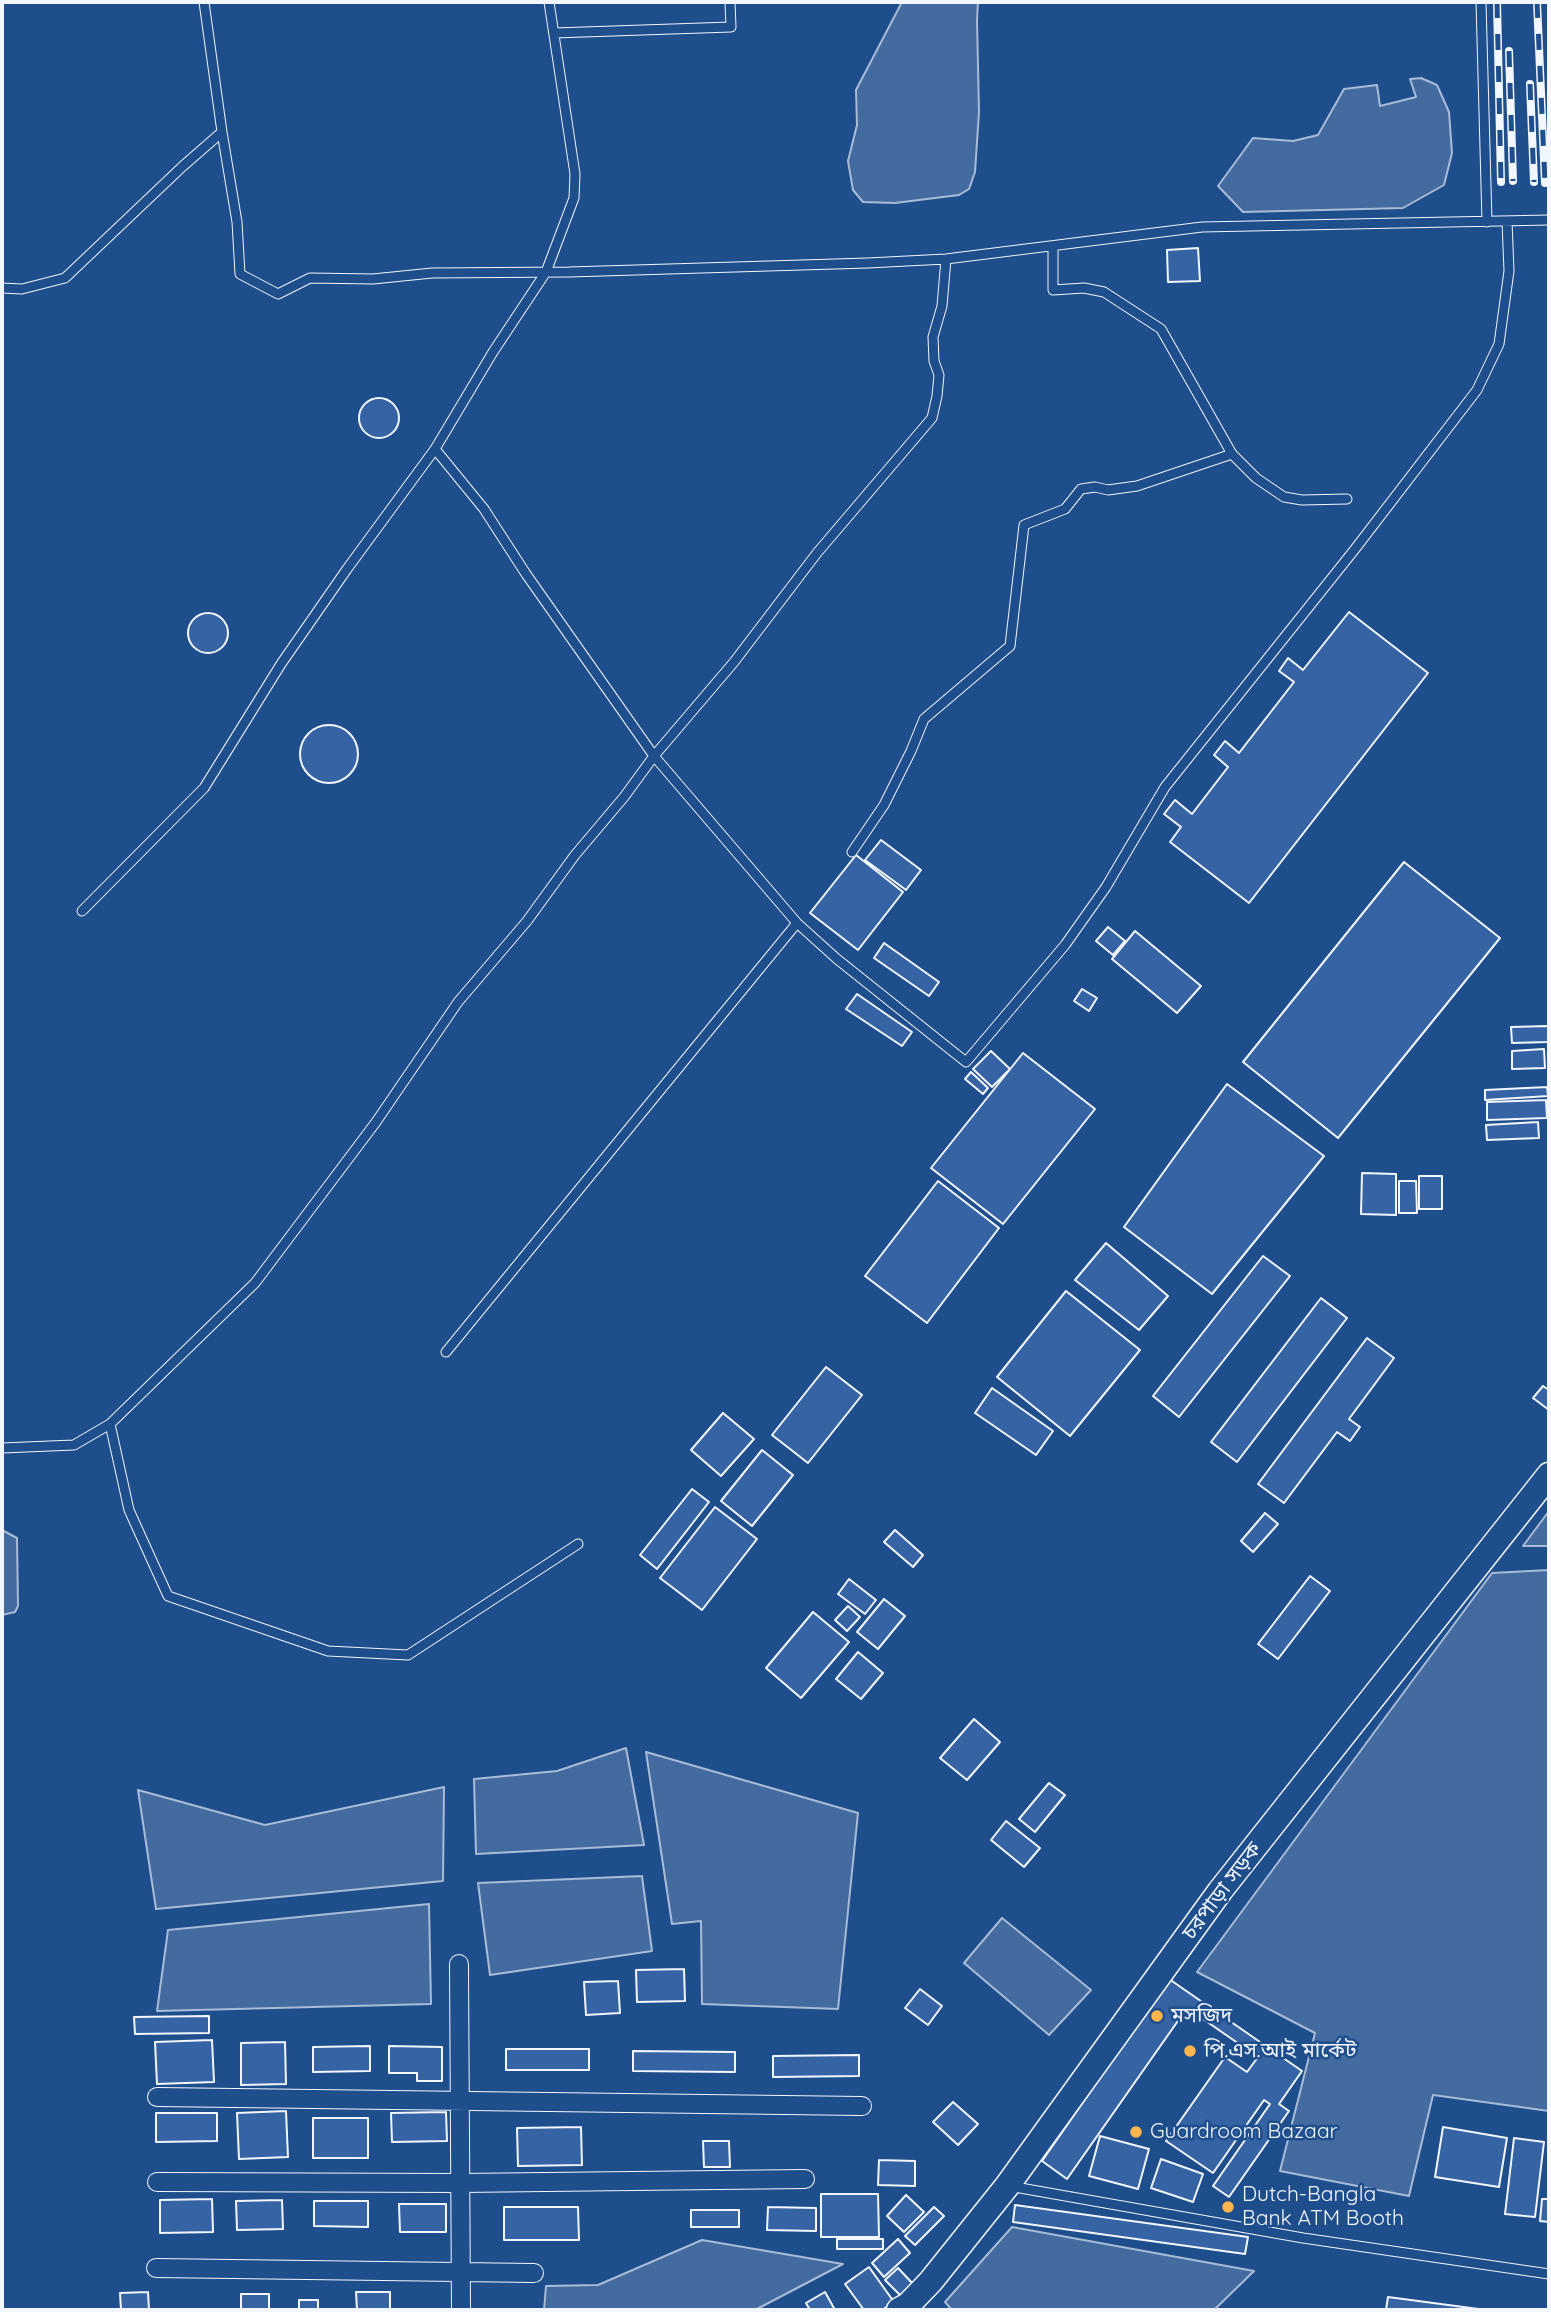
<!DOCTYPE html>
<html>
<head>
<meta charset="utf-8">
<style>
	body { margin:0 }
	#map { position:relative; width:1551px; height:2312px; overflow:hidden; background:#1f4e8c; font-family:Quicksand,sans-serif }
	canvas { display:block }
	.frame { position:absolute; inset:0; border:4px solid #f2f6ff; pointer-events:none }
</style>
</head>
<body>
<div id="map">
<canvas width="1551" height="2312"></canvas>
<div class="frame"></div>
</div>
<script>
const g = document.querySelector('canvas').getContext('2d');
g.lineJoin = 'round';
function fill(path, color) {
  g.fillStyle = color;
  g.fill(path, 'evenodd');
}
function shape(rows) {
  const path = new Path2D();
  for (const r of rows) {
    if (r.length === 3) {
      path.moveTo(r[0] + r[2], r[1]);
      path.arc(r[0], r[1], r[2], 0, 2 * Math.PI);
      continue;
    }
    path.moveTo(r[0], r[1]);
    for (let i = 2; i < r.length; i += 2) path.lineTo(r[i], r[i + 1]);
  }
  return path;
}
function stroke(path, color, width, dash) {
  g.strokeStyle = color;
  g.lineWidth = width;
  g.lineCap = dash ? 'butt' : 'round';
  g.setLineDash(dash || []);
  g.stroke(path);
}
function write(font, color, halo, rows, align = 'center') {
  g.font = font + ' Quicksand,"Noto Sans Bengali",sans-serif';
  g.lineWidth = 5;
  g.setLineDash([]);
  g.textBaseline = 'middle';
  g.strokeStyle = halo;
  g.fillStyle = color;
  for (const [text, x, y, turn = 0] of rows) {
    g.save();
    g.translate(x, y);
    g.rotate((+turn || 0) * Math.PI / 180);
    g.textAlign = isNaN(turn) ? turn : align;
    if (halo) g.strokeText(text, 0, 0);
    g.fillText(text, 0, 0);
    g.restore();
  }
}
const water = shape([
	[902,2,978,2,977,20,979,112,975,172,969,189,959,195,895,203,863,202,853,190,848,161,857,125,856,90,902,2],
	[1421,78,1437,85,1449,112,1452,153,1444,185,1403,208,1243,212,1218,186,1253,138,1293,141,1318,135,1344,89,1377,85,1380,106,1416,97,1410,79,1421,78],
	[1549,1511,1549,1546,1523,1546,1549,1511],
	[2,1530,17,1538,18,1606,15,1612,2,1615,2,1530],
	[1549,1570,1549,2111,1433,2095,1409,2196,1280,2171,1315,2033,1197,1972,1492,1573,1549,1570],
	[626,1748,644,1845,476,1854,474,1779,557,1771,626,1748],
	[646,1752,858,1813,838,2009,702,2004,701,1921,672,1924,646,1752],
	[444,1787,443,1881,156,1909,138,1790,265,1825,444,1787],
	[642,1876,652,1951,490,1975,478,1883,642,1876],
	[429,1904,431,2004,157,2011,168,1930,429,1904],
	[1002,1918,1091,1990,1049,2035,964,1963,1002,1918],
	[1012,2227,1254,2271,1214,2310,952,2310,945,2302,1012,2227],
	[702,2240,843,2264,755,2310,544,2310,546,2286,598,2285,702,2240]
]);
fill(water, '#446ba0');
stroke(water, '#a8bbd7', 2);
const building = shape([
	[1198,248,1200,281,1168,282,1167,250,1198,248],
	[379,418,20],
	[1349,612,1428,673,1249,903,1170,842,1181,827,1164,814,1175,800,1192,814,1228,767,1214,755,1225,741,1239,753,1294,682,1279,671,1288,658,1303,670,1349,612],
	[208,633,20],
	[329,754,29],
	[881,840,921,870,906,890,865,860,881,840],
	[856,855,903,892,858,950,810,913,856,855],
	[1404,862,1500,938,1338,1138,1243,1062,1404,862],
	[1108,927,1125,941,1113,955,1096,941,1108,927],
	[1135,931,1201,986,1177,1013,1112,959,1135,931],
	[884,943,939,982,929,996,874,958,884,943],
	[1082,989,1097,998,1089,1011,1074,1001,1082,989],
	[857,994,912,1032,902,1046,846,1009,857,994],
	[1548,1026,1548,1042,1512,1043,1511,1027,1548,1026],
	[1544,1049,1545,1068,1512,1069,1512,1051,1544,1049],
	[991,1051,1010,1069,992,1087,973,1069,991,1051],
	[1023,1053,1095,1109,1003,1224,931,1168,1023,1053],
	[971,1072,988,1088,983,1094,965,1079,971,1072],
	[1227,1084,1324,1156,1212,1294,1124,1227,1227,1084],
	[1547,1087,1548,1096,1485,1100,1485,1090,1547,1087],
	[1546,1100,1547,1118,1487,1120,1487,1102,1546,1100],
	[1538,1122,1539,1138,1487,1140,1486,1125,1538,1122],
	[1362,1173,1396,1174,1396,1215,1361,1214,1362,1173],
	[1419,1176,1442,1176,1442,1209,1419,1209,1419,1176],
	[938,1181,999,1228,927,1323,865,1276,938,1181],
	[1399,1181,1416,1181,1417,1213,1399,1213,1399,1181],
	[1106,1243,1168,1296,1139,1330,1075,1280,1106,1243],
	[1263,1256,1290,1276,1179,1417,1153,1396,1263,1256],
	[1066,1291,1140,1350,1070,1436,997,1377,1066,1291],
	[1321,1298,1347,1318,1237,1462,1211,1442,1321,1298],
	[1367,1338,1394,1358,1349,1419,1360,1427,1350,1441,1337,1432,1284,1503,1258,1484,1367,1338],
	[826,1367,862,1395,808,1463,772,1435,826,1367],
	[1543,1386,1549,1390,1549,1410,1533,1398,1543,1386],
	[992,1388,1053,1431,1036,1455,975,1413,992,1388],
	[723,1413,754,1439,721,1476,691,1450,723,1413],
	[762,1450,793,1475,752,1526,721,1501,762,1450],
	[692,1489,709,1502,657,1569,640,1555,692,1489],
	[715,1507,757,1539,702,1610,660,1578,715,1507],
	[1265,1513,1278,1524,1253,1552,1241,1541,1265,1513],
	[895,1530,923,1555,913,1567,884,1542,895,1530],
	[1310,1576,1330,1591,1278,1659,1258,1644,1310,1576],
	[849,1579,876,1600,865,1614,838,1594,849,1579],
	[884,1599,905,1616,878,1649,857,1632,884,1599],
	[848,1606,860,1617,847,1631,835,1620,848,1606],
	[813,1612,849,1642,801,1698,766,1668,813,1612],
	[858,1652,883,1673,861,1699,836,1679,858,1652],
	[974,1719,1000,1742,967,1780,940,1758,974,1719],
	[1049,1783,1065,1795,1035,1832,1019,1819,1049,1783],
	[1006,1821,1040,1848,1024,1867,991,1840,1006,1821],
	[684,1969,685,2001,637,2002,636,1970,684,1969],
	[1169,1979,1302,2071,1279,2104,1289,2111,1229,2197,1213,2186,1270,2104,1264,2100,1213,2173,1166,2141,1225,2057,1247,2072,1258,2057,1187,2008,1067,2179,1042,2161,1169,1979],
	[618,1981,620,2013,586,2015,584,1982,618,1981],
	[920,1989,942,2006,928,2025,905,2008,920,1989],
	[209,2016,209,2033,135,2034,134,2017,209,2016],
	[212,2040,214,2082,157,2084,155,2042,212,2040],
	[285,2042,286,2084,241,2085,241,2043,285,2042],
	[370,2046,370,2071,313,2072,313,2047,370,2046],
	[389,2046,442,2047,442,2081,417,2081,417,2073,389,2073,389,2046],
	[506,2049,589,2049,589,2070,506,2070,506,2049],
	[633,2051,735,2052,735,2072,633,2071,633,2051],
	[859,2055,859,2076,773,2077,773,2056,859,2055],
	[953,2102,978,2124,958,2145,933,2122,953,2102],
	[286,2111,288,2157,239,2159,237,2113,286,2111],
	[446,2112,447,2141,392,2142,391,2113,446,2112],
	[156,2113,217,2113,217,2141,156,2142,156,2113],
	[313,2118,368,2118,368,2158,313,2158,313,2118],
	[581,2127,582,2165,518,2166,517,2128,581,2127],
	[1443,2127,1507,2138,1499,2187,1435,2177,1443,2127],
	[1100,2136,1149,2149,1138,2189,1089,2176,1100,2136],
	[1514,2138,1544,2142,1535,2217,1505,2214,1514,2138],
	[703,2141,729,2141,730,2167,704,2167,703,2141],
	[1161,2159,1203,2174,1193,2202,1151,2188,1161,2159],
	[879,2160,915,2161,915,2186,878,2185,879,2160],
	[821,2194,878,2194,879,2237,821,2237,821,2194],
	[906,2195,924,2212,904,2232,887,2216,906,2195],
	[212,2199,213,2232,160,2233,160,2200,212,2199],
	[1542,2199,1549,2199,1549,2222,1540,2221,1542,2199],
	[282,2200,283,2229,237,2230,236,2201,282,2200],
	[314,2201,368,2201,368,2227,314,2226,314,2201],
	[399,2204,446,2204,446,2232,400,2232,399,2204],
	[1015,2205,1248,2237,1245,2254,1013,2222,1015,2205],
	[504,2207,578,2207,579,2240,504,2240,504,2207],
	[768,2207,816,2208,816,2231,767,2230,768,2207],
	[934,2207,944,2216,915,2245,905,2236,934,2207],
	[691,2210,739,2210,739,2227,691,2227,691,2210],
	[837,2239,883,2239,883,2249,837,2249,837,2239],
	[898,2239,910,2253,884,2277,872,2263,898,2239],
	[869,2267,894,2302,882,2310,864,2310,845,2284,869,2267],
	[898,2268,914,2285,901,2296,885,2280,898,2268],
	[148,2292,149,2310,121,2310,120,2293,148,2292],
	[356,2292,390,2292,390,2310,357,2310,356,2292],
	[825,2292,835,2310,810,2310,806,2303,825,2292],
	[241,2294,269,2294,269,2310,241,2310,241,2294],
	[1388,2297,1486,2310,1386,2310,1388,2297],
	[299,2300,318,2300,318,2310,299,2310,299,2300]
]);
fill(building, '#3563a3');
stroke(building, '#f2f6ff', 2);
const lane = shape([
	[1481,2,1487,222],
	[554,33,731,27,730,2],
	[222,132,237,222,240,274,278,294,310,278,373,279,432,273,569,272,868,263,946,259,1202,227,1549,220],
	[1053,247,1053,290,1084,288,1104,292,1161,329,1232,454,1256,478,1284,497,1302,500,1347,499],
	[2,288,22,289,65,278,183,166,222,132,204,2],
	[435,449,484,509,526,574,654,756,797,923,837,959,966,1062,1065,945,1106,887,1165,787,1355,549,1477,390,1499,344,1509,271,1507,221],
	[852,852,884,805,911,751,924,719,1010,646,1024,525,1065,509,1081,489,1095,487,1108,490,1137,486,1232,454],
	[82,911,204,788,281,664,347,569,435,449,493,352,546,272,574,198,575,174,549,2],
	[446,1352,797,923],
	[2,1448,74,1445,110,1424],
	[578,1544,408,1655,328,1651,168,1596,129,1510,110,1424,255,1283,376,1122,458,1002,527,921,575,855,624,797,654,756,734,662,817,553,932,418,937,396,939,375,934,361,933,337,942,306,946,259],
	[1009,2186,1303,2238,1549,2274]
]);
const street = shape([
	[459,1964,461,2310],
	[157,2097,862,2106],
	[157,2182,460,2183,805,2179],
	[156,2268,534,2273]
]);
const secondary = shape([
	[899,2310,908,2305,931,2281,1007,2186,1220,1891,1549,1475]
]);
stroke(lane, '#f2f6ff', 11);
stroke(street, '#f2f6ff', 20);
stroke(secondary, '#f2f6ff', 27);
stroke(lane, '#1f4e8c', 9);
stroke(street, '#1f4e8c', 18);
stroke(secondary, '#1f4e8c', 24);
const rail = shape([
	[1497,2,1501,182],
	[1537,2,1545,183],
	[1509,51,1513,181],
	[1530,84,1534,182]
]);
stroke(rail, '#f2f6ff', 8);
stroke(rail, '#1f4e8c', 5, [16]);
for (const [x, y, r, color] of [
	[1157,2016,7,"#ffb74d"],
	[1190,2051,7,"#ffb74d"],
	[1136,2132,7,"#ffb74d"],
	[1228,2207,7,"#ffb74d"]
]) {
  const dot = new Path2D();
  dot.arc(x, y, r, 0, 2 * Math.PI);
  g.fillStyle = color;
  g.fill(dot);
  stroke(dot, '#1f4e8c', 2.5);
}
write('21px', '#f2f6ff', '#1f4e8c', [
	["চরপাড়া সড়ক",1222,1891,-53]
]);
write('21px', '#f2f6ff', '#1f4e8c', [
	["মসজিদ",1171,2016],
	["পি.এস.আই মার্কেট",1204,2051],
	["Guardroom Bazaar",1150,2132],
	["Dutch-Bangla",1242,2195],
	["Bank ATM Booth",1242,2219]
], 'left');
</script>
</body>
</html>
